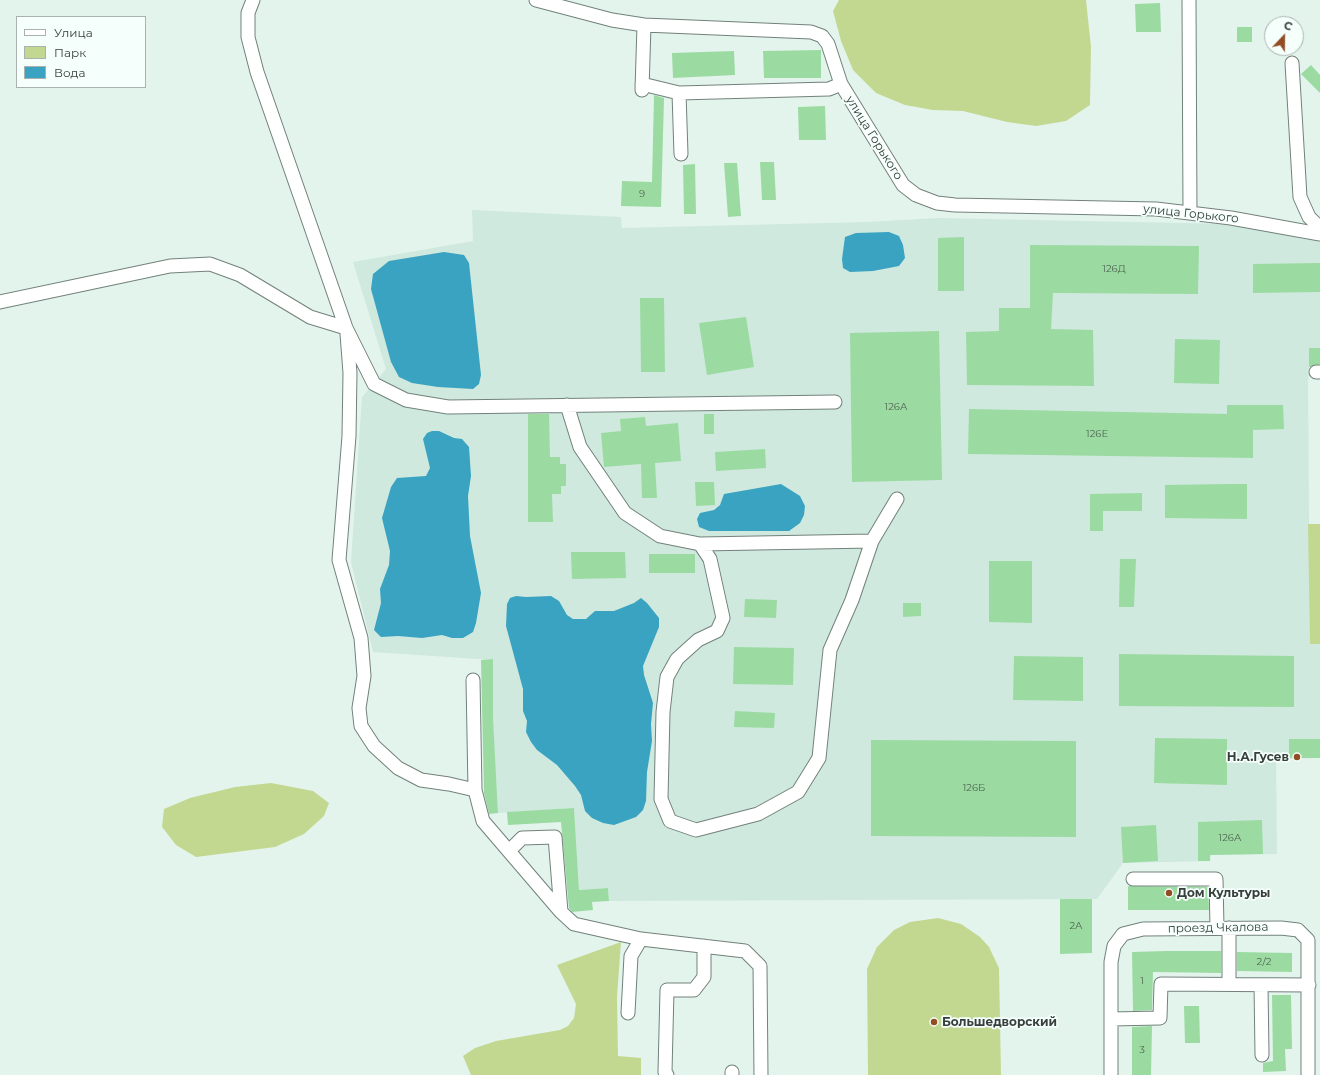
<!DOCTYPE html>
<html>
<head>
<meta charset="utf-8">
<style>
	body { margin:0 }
	#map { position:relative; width:1320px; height:1075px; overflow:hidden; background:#e3f4ed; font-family:Montserrat,sans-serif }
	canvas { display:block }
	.legend { position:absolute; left:16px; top:16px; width:130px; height:72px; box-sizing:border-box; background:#f5fffb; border:1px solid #a9b2af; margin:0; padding:5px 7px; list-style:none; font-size:12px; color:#383e3c }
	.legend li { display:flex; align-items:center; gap:8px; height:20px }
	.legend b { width:20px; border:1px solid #a9b2af }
	.north { position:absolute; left:1264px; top:16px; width:40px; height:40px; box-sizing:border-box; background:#f5fffb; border:1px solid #a9b2af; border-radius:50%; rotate:22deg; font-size:11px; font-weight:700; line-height:16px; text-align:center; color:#383e3c }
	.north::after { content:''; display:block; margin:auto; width:14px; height:18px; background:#924d23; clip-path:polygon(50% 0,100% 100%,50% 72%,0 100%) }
</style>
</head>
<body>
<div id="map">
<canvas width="1320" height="1075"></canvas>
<ul class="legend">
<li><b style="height:5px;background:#fff"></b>Улица</li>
<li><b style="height:11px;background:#c2d891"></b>Парк</li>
<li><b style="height:11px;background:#39a3c1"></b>Вода</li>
</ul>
<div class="north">С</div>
</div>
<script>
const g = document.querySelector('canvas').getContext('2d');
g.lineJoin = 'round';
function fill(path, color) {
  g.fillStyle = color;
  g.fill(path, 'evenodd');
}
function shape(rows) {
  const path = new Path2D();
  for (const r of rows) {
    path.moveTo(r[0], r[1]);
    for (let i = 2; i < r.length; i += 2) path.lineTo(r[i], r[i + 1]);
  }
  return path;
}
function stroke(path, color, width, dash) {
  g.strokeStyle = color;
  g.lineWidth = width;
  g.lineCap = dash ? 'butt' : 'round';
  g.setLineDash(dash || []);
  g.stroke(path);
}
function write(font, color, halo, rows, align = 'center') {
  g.font = font + ' Montserrat,sans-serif';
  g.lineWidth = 3.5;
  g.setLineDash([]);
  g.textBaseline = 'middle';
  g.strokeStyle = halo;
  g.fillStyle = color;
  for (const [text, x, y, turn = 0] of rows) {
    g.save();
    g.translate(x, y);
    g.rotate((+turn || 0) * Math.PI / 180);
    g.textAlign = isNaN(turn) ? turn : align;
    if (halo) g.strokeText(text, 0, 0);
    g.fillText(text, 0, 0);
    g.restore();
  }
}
fill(shape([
	[472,210,621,217,622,228,867,222,937,218,1231,224,1320,242,1320,367,1309,367,1308,382,1310,644,1320,644,1320,758,1276,759,1277,854,1211,855,1210,861,1123,863,1097,899,609,901,608,888,579,890,574,808,498,813,493,724,493,660,373,652,351,562,362,397,386,369,353,262,473,241]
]), '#cfe9df');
fill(shape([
	[839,0,1086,0,1091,47,1090,105,1066,121,1036,126,1007,122,963,111,933,110,905,105,876,93,853,70,841,41,833,11],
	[1308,524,1320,524,1320,644,1310,644],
	[271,783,313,791,329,803,324,816,304,834,275,847,196,857,176,845,162,827,164,809,190,798,235,787],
	[938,918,961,924,980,937,989,947,999,968,1001,1075,868,1075,867,969,877,947,894,930,910,922],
	[621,942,617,997,618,1056,641,1058,641,1075,471,1075,463,1056,475,1048,496,1041,560,1030,568,1026,574,1018,576,1004,557,965]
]), '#c2d891');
fill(shape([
	[889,232,899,236,903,245,905,258,899,266,873,271,850,272,843,268,842,259,845,237,856,233],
	[444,252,464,255,469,263,481,375,479,384,473,389,438,387,412,383,399,377,391,362,371,289,373,274,389,261],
	[432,431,439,431,454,438,462,439,469,447,471,476,468,496,470,536,481,593,476,623,473,632,463,638,452,638,442,635,422,638,398,636,381,637,374,630,381,603,380,589,389,565,390,551,382,518,391,487,397,478,426,476,430,468,423,439,427,433],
	[781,484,800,496,805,506,804,515,800,523,789,531,709,531,699,527,697,519,700,513,714,510,720,505,724,494],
	[516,596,526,597,551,596,559,601,567,615,573,619,586,619,595,611,614,611,634,603,641,598,647,603,659,618,659,627,643,666,644,675,653,703,651,724,652,741,647,772,646,801,643,810,636,817,614,825,603,823,592,818,585,811,581,795,575,786,557,765,537,750,531,742,526,732,527,721,523,711,523,689,506,626,507,604,510,598]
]), '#39a3c1');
fill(shape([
	[1160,3,1161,32,1136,32,1135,4],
	[1237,27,1252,27,1252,42,1237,42],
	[821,50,821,78,764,78,763,51],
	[734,51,735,75,673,78,672,53],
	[1311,65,1320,75,1320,93,1301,74],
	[654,95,664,98,661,207,621,206,622,181,652,182],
	[825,106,826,140,799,140,798,107],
	[760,162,774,162,776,200,762,200],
	[724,163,737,163,741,216,728,217],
	[695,164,696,214,684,214,683,165],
	[964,237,964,291,938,291,938,238],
	[1030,245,1199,246,1198,294,1053,293,1051,329,1093,330,1094,386,967,385,966,332,999,331,999,308,1030,308],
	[1320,263,1320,292,1253,293,1253,264],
	[640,298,664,298,665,372,641,372],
	[746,317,754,367,707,375,699,323],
	[939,331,942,480,852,482,850,333],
	[1175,339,1220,340,1219,384,1174,383],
	[1309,348,1320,348,1320,364,1309,367],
	[1227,405,1283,405,1284,429,1253,430,1253,458,968,454,969,409,1227,414],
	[528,414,549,414,550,457,560,457,560,464,566,464,566,486,561,486,561,494,552,494,553,522,528,522],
	[704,414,714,414,714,434,704,434],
	[645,417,646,426,678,423,681,461,655,463,657,498,642,498,641,464,604,467,601,433,621,431,620,419],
	[765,449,766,468,716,471,715,452],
	[695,482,714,482,715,505,696,506],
	[1229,484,1247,484,1247,519,1165,518,1165,485],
	[1142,493,1142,511,1103,511,1103,531,1090,531,1090,494],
	[571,552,625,552,626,578,572,579],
	[649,554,695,554,695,573,649,573],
	[1120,559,1136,559,1134,607,1119,607],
	[989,561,1032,561,1032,623,989,622],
	[745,599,777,600,776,618,744,617],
	[903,603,921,603,921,616,903,617],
	[734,647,794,648,793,685,733,684],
	[1119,654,1294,656,1294,707,1119,706],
	[1014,656,1083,657,1083,701,1013,700],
	[493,659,493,718,498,813,489,814,484,793,481,660],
	[735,711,775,713,774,728,734,727],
	[1155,738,1227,739,1227,785,1154,783],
	[1289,739,1320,739,1320,758,1289,758],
	[871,740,1076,741,1076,837,871,836],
	[574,808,579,890,608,888,609,901,592,902,593,910,572,912,569,908,561,822,508,825,507,812],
	[1262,820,1263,854,1210,855,1210,861,1198,861,1198,822],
	[1156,825,1158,861,1123,863,1121,827],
	[1128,886,1208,887,1209,910,1128,910],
	[1060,899,1092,899,1092,953,1060,954],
	[1166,951,1221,951,1221,973,1153,972,1152,1010,1133,1011,1132,952],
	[1237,952,1292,953,1292,972,1237,971],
	[1272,995,1291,995,1292,1049,1285,1049,1286,1071,1263,1072,1263,1063,1273,1061],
	[1184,1006,1199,1006,1200,1043,1185,1043],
	[1152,1026,1151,1075,1132,1075,1132,1027]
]), '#9bdba1');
const minor = shape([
	[253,0,248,13,248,37,257,72,346,328,374,384,406,400,448,407,835,402],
	[536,0,612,20,644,25],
	[1189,0,1190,213],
	[1292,63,1300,197,1309,217,1320,228],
	[642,84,679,93,829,89,841,84],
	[642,90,644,25,811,32,822,36,828,44,841,84,903,185,916,195,937,203,955,205,1156,209,1231,218,1320,234],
	[679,93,681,154],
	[0,302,170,266,210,264,240,275,310,317,346,328],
	[347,334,350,373,349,436,339,560,361,638,364,676,359,708,361,726,374,746,398,768,421,780,449,784,475,790],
	[1316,372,1320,372],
	[567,405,580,447,625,513,660,536,700,544,710,559,723,618,717,631,698,640,677,659,667,677,663,712,661,799,670,821,696,830,758,814,798,792,819,758,830,650,852,600,872,541,897,499],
	[700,544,872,541],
	[473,680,475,790,483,821,561,912,574,924,641,939,745,951,760,966,761,1075],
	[509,851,522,838,555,837,561,912],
	[1133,879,1216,879,1217,928],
	[1229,928,1229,984],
	[1261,985,1262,1055],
	[628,1013,631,956,641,939],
	[1111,1019,1160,1018,1161,984,1309,985],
	[732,1072,732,1075],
	[667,1075,665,1072,667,990,694,990,704,977,704,946],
	[1111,1075,1111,962,1114,946,1123,934,1143,929,1281,928,1298,930,1308,940,1308,1075]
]);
stroke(minor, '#72817b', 15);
stroke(minor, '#fff', 13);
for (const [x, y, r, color] of [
	[1297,757,4,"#924d23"],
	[1169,893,4,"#924d23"],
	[934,1022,4,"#924d23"]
]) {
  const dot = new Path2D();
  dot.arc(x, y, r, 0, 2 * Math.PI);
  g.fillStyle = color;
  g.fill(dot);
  stroke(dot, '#f5fffb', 1.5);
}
write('10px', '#516555', null, [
	["9",642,194],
	["126Д",1114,269],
	["126А",896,407],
	["126Е",1097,434],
	["126Б",974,788],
	["126А",1230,838],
	["2А",1076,926],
	["2/2",1264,962],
	["1",1142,981],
	["3",1142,1050]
]);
write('12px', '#383e3c', '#f5fffb', [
	["улица Горького",874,138,58],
	["улица Горького",1191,214,6],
	["проезд Чкалова",1218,928,-1]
]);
write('bold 12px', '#383e3c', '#f5fffb', [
	["Н.А.Гусев",1289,757,"right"],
	["Дом Культуры",1177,893],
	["Большедворский",942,1022]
], 'left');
</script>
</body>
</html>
